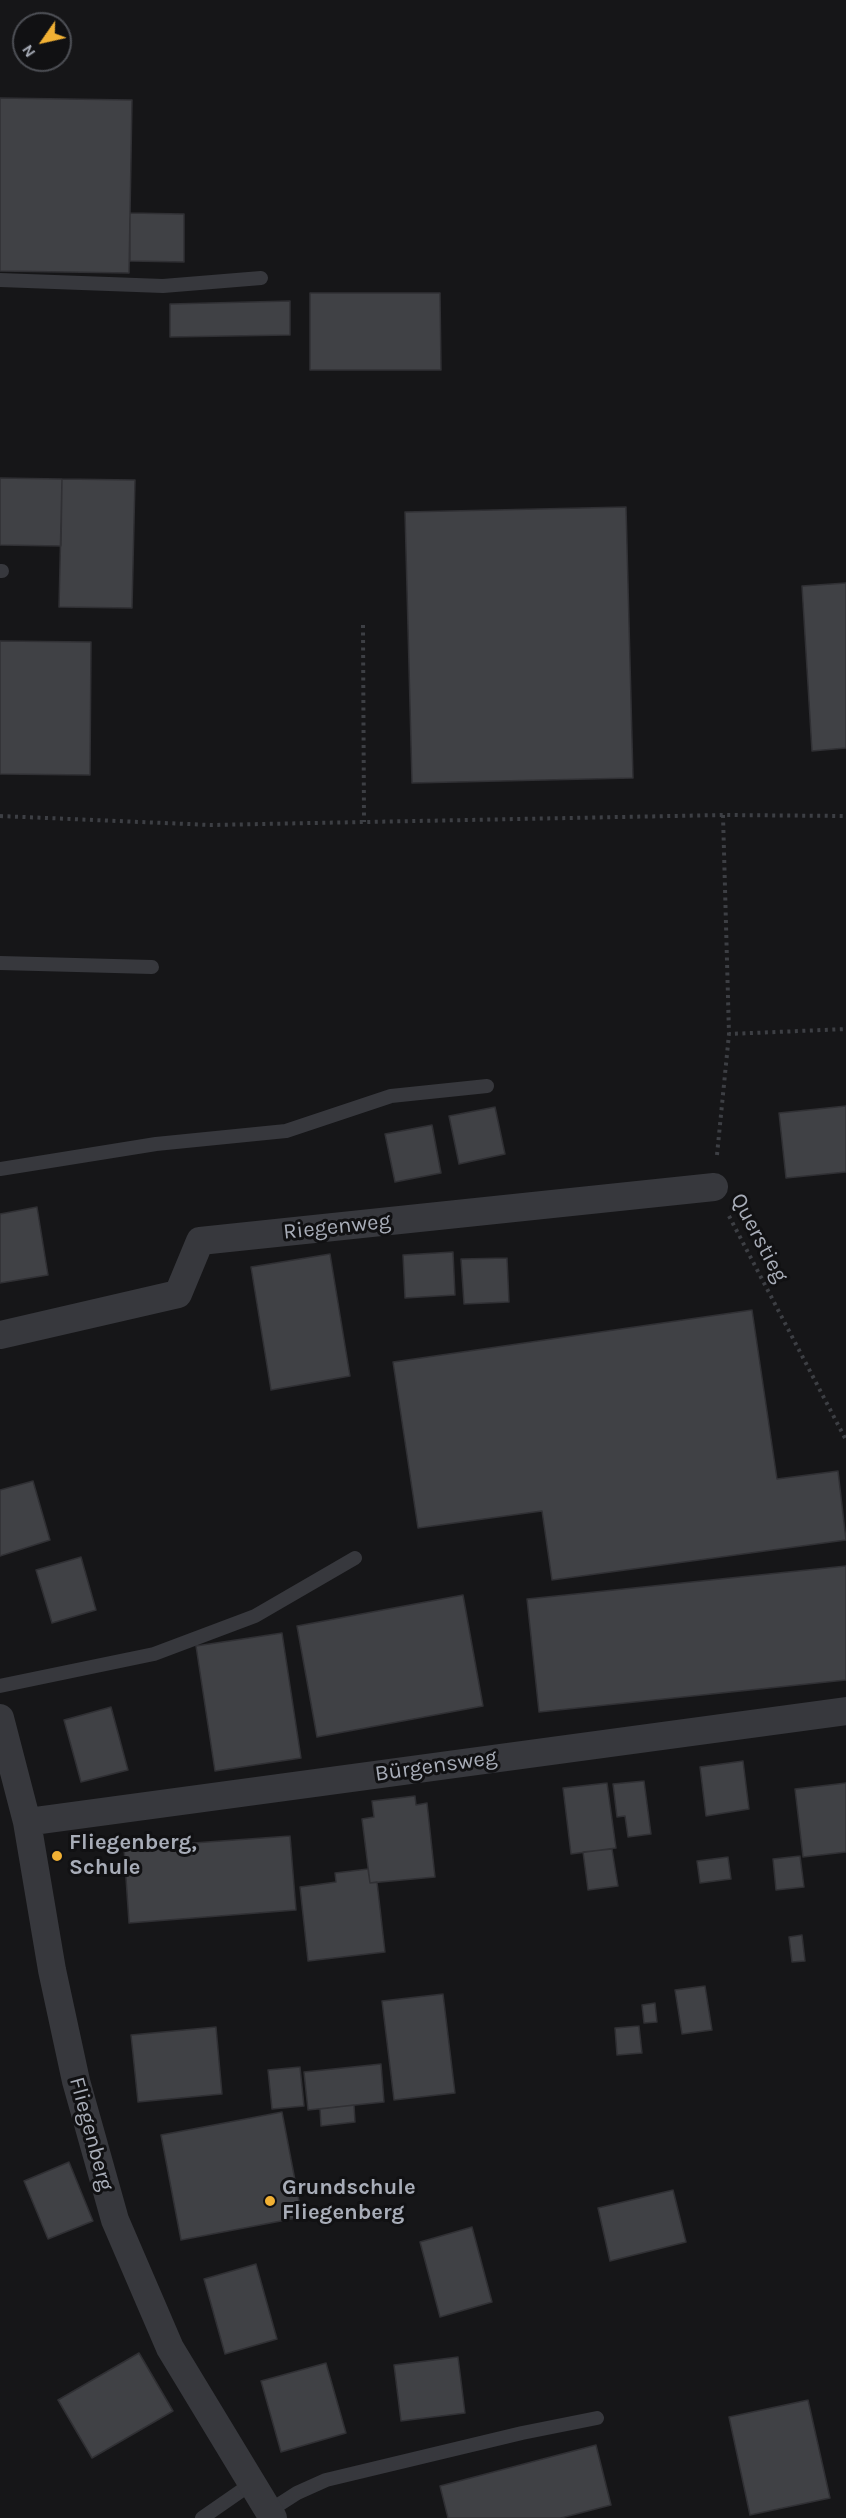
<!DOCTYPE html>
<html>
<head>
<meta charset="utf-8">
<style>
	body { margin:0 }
	#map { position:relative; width:846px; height:2518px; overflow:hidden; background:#161618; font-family:Karla,sans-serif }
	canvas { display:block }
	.north { position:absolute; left:12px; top:12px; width:60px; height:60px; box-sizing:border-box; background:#111113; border:2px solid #4d4f55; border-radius:50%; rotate:236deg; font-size:16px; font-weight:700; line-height:24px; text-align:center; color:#a8adb8 }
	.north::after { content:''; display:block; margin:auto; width:21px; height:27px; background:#f2b134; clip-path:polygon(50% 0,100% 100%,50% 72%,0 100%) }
</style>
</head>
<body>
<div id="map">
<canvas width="846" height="2518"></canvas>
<div class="north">N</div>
</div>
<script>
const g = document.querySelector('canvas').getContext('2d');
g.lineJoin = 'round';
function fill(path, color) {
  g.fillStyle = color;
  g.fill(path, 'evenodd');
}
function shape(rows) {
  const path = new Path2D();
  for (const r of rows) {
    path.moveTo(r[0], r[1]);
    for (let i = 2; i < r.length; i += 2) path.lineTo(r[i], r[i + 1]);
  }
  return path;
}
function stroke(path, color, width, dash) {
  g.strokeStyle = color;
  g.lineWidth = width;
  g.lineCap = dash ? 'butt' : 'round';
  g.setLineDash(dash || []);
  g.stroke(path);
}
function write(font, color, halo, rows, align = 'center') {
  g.font = font + ' Karla,sans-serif';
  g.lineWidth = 6;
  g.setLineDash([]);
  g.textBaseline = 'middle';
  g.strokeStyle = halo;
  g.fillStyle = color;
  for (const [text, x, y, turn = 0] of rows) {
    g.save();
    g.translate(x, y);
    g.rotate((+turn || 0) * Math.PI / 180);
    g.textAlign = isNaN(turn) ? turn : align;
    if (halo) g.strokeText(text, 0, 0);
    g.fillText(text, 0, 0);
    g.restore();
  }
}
const building = shape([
	[0,98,132,100,129,273,0,271,0,98],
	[130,213,184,214,184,262,130,261,130,213],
	[310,293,440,293,441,370,310,370,310,293],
	[290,301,290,335,170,337,170,304,290,301],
	[0,478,62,479,61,546,0,545,0,478],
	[62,479,135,480,132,608,59,607,62,479],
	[626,507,633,778,412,783,405,512,626,507],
	[846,583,846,748,812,751,802,586,846,583],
	[0,641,91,642,90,775,0,774,0,641],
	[846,1106,846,1172,786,1178,779,1113,846,1106],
	[495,1107,505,1154,459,1164,449,1116,495,1107],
	[432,1125,441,1173,395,1182,385,1134,432,1125],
	[37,1207,48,1275,0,1283,0,1214,37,1207],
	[453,1252,455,1295,405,1298,403,1255,453,1252],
	[330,1254,350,1376,271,1390,251,1267,330,1254],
	[507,1258,509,1302,464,1304,461,1259,507,1258],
	[752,1310,777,1479,838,1471,846,1540,552,1580,542,1511,418,1528,393,1362,752,1310],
	[33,1481,50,1540,0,1556,0,1490,33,1481],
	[81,1557,96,1610,52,1623,36,1570,81,1557],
	[846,1566,846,1680,539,1712,527,1599,846,1566],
	[463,1595,483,1706,317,1737,297,1626,463,1595],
	[282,1633,301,1758,215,1771,196,1646,282,1633],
	[111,1707,128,1770,81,1782,64,1720,111,1707],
	[743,1761,749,1809,706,1816,700,1767,743,1761],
	[644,1781,651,1834,628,1837,625,1816,617,1817,613,1784,644,1781],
	[607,1783,616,1848,571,1854,563,1788,607,1783],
	[846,1783,846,1852,803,1857,795,1789,846,1783],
	[415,1796,416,1805,427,1803,435,1877,370,1883,362,1819,374,1817,372,1801,415,1796],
	[290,1836,296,1910,129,1923,124,1848,290,1836],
	[612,1849,618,1886,588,1890,583,1852,612,1849],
	[800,1856,804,1887,776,1890,773,1859,800,1856],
	[728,1857,731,1879,700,1883,697,1861,728,1857],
	[368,1869,370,1883,377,1882,385,1952,308,1961,300,1887,336,1882,335,1873,368,1869],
	[802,1935,805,1961,792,1962,789,1937,802,1935],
	[705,1986,712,2030,682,2034,675,1990,705,1986],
	[443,1994,455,2093,394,2100,382,2001,443,1994],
	[655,2003,657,2022,644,2023,642,2005,655,2003],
	[639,2026,642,2053,617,2055,615,2028,639,2026],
	[216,2027,222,2094,138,2102,131,2035,216,2027],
	[381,2064,384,2102,308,2110,304,2072,381,2064],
	[300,2067,304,2106,272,2109,268,2070,300,2067],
	[354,2105,355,2122,321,2126,320,2109,354,2105],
	[282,2112,302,2217,181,2240,161,2135,282,2112],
	[69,2162,93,2221,48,2239,24,2181,69,2162],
	[673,2190,686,2242,610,2261,598,2208,673,2190],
	[472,2227,492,2302,440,2317,420,2242,472,2227],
	[256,2264,277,2339,225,2354,204,2279,256,2264],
	[139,2353,173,2411,92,2458,58,2400,139,2353],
	[458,2357,465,2413,401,2421,394,2365,458,2357],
	[326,2363,346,2433,281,2452,261,2381,326,2363],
	[808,2400,830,2498,750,2515,729,2417,808,2400],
	[596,2445,611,2505,561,2518,448,2518,440,2486,596,2445]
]);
fill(building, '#404145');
stroke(building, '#303034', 1.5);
stroke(shape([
	[363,625,364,822],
	[723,815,729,1034,846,1029],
	[0,816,211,825,723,815,846,816],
	[717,1155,729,1034],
	[729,1216,846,1440]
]), '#3d3f44', 4, [3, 4.5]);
stroke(shape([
	[0,280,163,286,261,278],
	[0,571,2,571],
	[0,963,152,967],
	[0,1169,156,1144,286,1131,391,1096,487,1086],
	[0,1686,154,1654,255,1616,355,1558],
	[269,2511,297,2493,326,2480,522,2433,597,2418],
	[202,2518,251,2484]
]), '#37383d', 14);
stroke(shape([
	[0,1335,178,1294,200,1241,714,1187],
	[0,1718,27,1822,52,1970,76,2081,115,2220,170,2348,273,2518],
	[27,1822,846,1711]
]), '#37383d', 28);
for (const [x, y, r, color] of [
	[57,1856,6,"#f2b134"],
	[270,2201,6,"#f2b134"]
]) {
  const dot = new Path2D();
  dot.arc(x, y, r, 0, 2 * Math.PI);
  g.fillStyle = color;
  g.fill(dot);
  stroke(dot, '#111113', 2);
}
write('22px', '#a8adb8', '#111113', [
	["Riegenweg",337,1227,-6],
	["Querstieg",759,1238,62],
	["Bürgensweg",436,1766,-8],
	["Fliegenberg",91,2134,75]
]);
write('bold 22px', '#a8adb8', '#111113', [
	["Fliegenberg,",69,1843],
	["Schule",69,1868],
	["Grundschule",282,2188],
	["Fliegenberg",282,2213]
], 'left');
</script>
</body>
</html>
